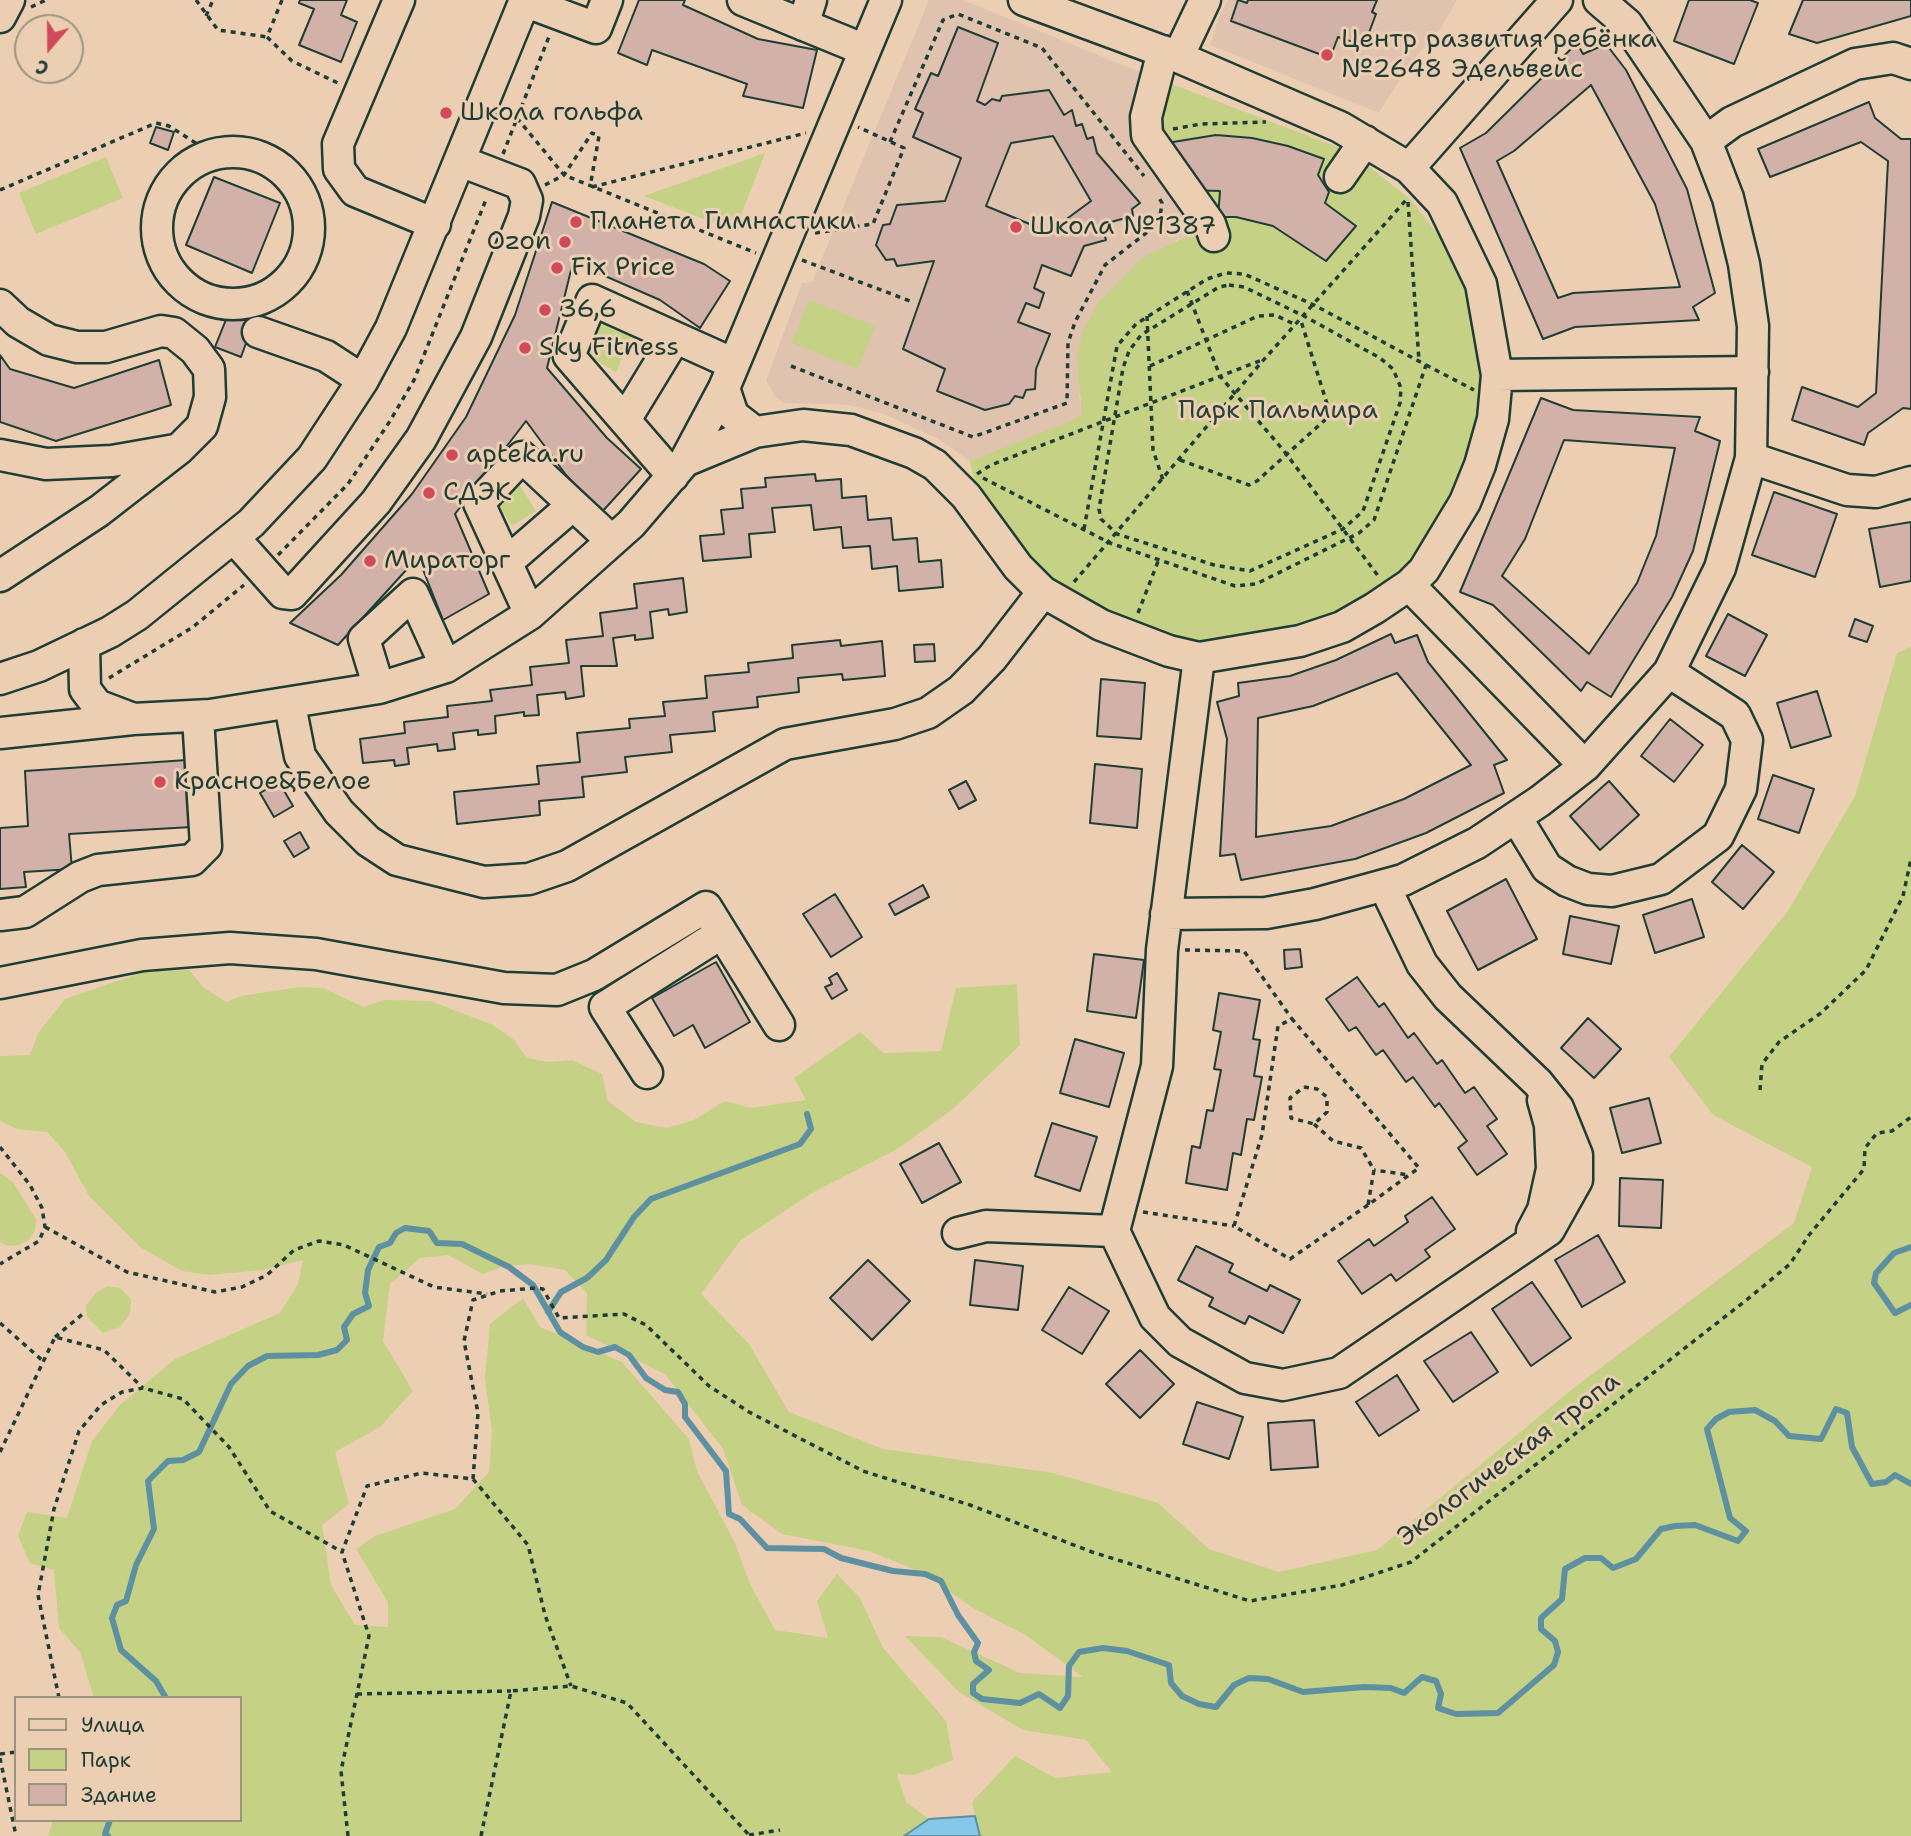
<!DOCTYPE html>
<html>
<head>
<meta charset="utf-8">
<style>
	body { margin:0 }
	#map { position:relative; width:1911px; height:1836px; overflow:hidden; background:#eccfb3; font-family:"Shantell Sans",sans-serif }
	canvas { display:block }
	.legend { position:absolute; left:14px; top:1696px; width:228px; height:126px; box-sizing:border-box; background:#eccfb3; border:2px solid #9a9580; margin:0; padding:9px 12px; list-style:none; font-size:21px; color:#1f3d34 }
	.legend li { display:flex; align-items:center; gap:14px; height:35px }
	.legend b { width:35px; border:2px solid #9a9580 }
	.north { position:absolute; left:14px; top:14px; width:70px; height:70px; box-sizing:border-box; background:#eccfb3; border:2px solid #9a9580; border-radius:50%; rotate:200deg; font-size:19px; font-weight:700; line-height:28px; text-align:center; color:#1f3d34 }
	.north::after { content:''; display:block; margin:auto; width:24px; height:32px; background:#d1495b; clip-path:polygon(50% 0,100% 100%,50% 72%,0 100%) }
</style>
</head>
<body>
<div id="map">
<canvas width="1911" height="1836"></canvas>
<ul class="legend">
<li><b style="height:9px;background:#eccfb3"></b>Улица</li>
<li><b style="height:19px;background:#c5d184"></b>Парк</li>
<li><b style="height:19px;background:#d2b1a8"></b>Здание</li>
</ul>
<div class="north">С</div>
</div>
<script>
const g = document.querySelector('canvas').getContext('2d');
g.lineJoin = 'round';
function fill(path, color) {
  g.fillStyle = color;
  g.fill(path, 'evenodd');
}
function shape(rows) {
  const path = new Path2D();
  for (const r of rows) {
    if (r.length === 3) {
      path.moveTo(r[0] + r[2], r[1]);
      path.arc(r[0], r[1], r[2], 0, 2 * Math.PI);
      continue;
    }
    path.moveTo(r[0], r[1]);
    for (let i = 2; i < r.length; i += 2) path.lineTo(r[i], r[i + 1]);
  }
  return path;
}
function stroke(path, color, width, dash) {
  g.strokeStyle = color;
  g.lineWidth = width;
  g.lineCap = dash ? 'butt' : 'round';
  g.setLineDash(dash || []);
  g.stroke(path);
}
function write(font, color, halo, rows, align = 'center') {
  g.font = font + ' "Shantell Sans",sans-serif';
  g.lineWidth = 6;
  g.setLineDash([]);
  g.textBaseline = 'middle';
  g.strokeStyle = halo;
  g.fillStyle = color;
  for (const [text, x, y, turn = 0] of rows) {
    g.save();
    g.translate(x, y);
    g.rotate((+turn || 0) * Math.PI / 180);
    g.textAlign = isNaN(turn) ? turn : align;
    if (halo) g.strokeText(text, 0, 0);
    g.fillText(text, 0, 0);
    g.restore();
  }
}
fill(shape([
	[929,0,963,0,1145,74,1198,223,1194,233,1176,240,1079,395,1083,416,970,461,938,439,884,414,849,405,784,403,776,398,766,381,802,283,812,282],
	[1228,0,1457,0,1441,28,1408,66,1379,113,1210,45,1220,14]
]), '#e0c3ae');
fill(shape([
	[1145,74,1351,152,1410,199,1448,247,1470,305,1479,348,1482,390,1478,420,1458,487,1414,560,1400,575,1337,616,1307,627,1245,639,1195,641,1177,638,1091,606,1035,569,977,493,970,461,1082,416,1077,355,1083,331,1099,302,1142,258,1194,233,1198,223,1135,135],
	[765,153,735,231,644,196],
	[106,157,123,198,36,234,19,193],
	[809,300,875,326,858,369,792,343],
	[596,314,633,333,616,372,579,350],
	[519,484,536,511,512,526,495,499],
	[1911,647,1911,1836,980,1836,972,1802,1015,1756,1055,1778,1112,1772,1086,1740,1023,1730,959,1692,905,1636,941,1637,1020,1673,1083,1677,1027,1636,973,1608,925,1574,869,1551,782,1534,742,1505,723,1449,665,1374,586,1335,587,1293,565,1270,530,1264,505,1266,483,1274,448,1255,420,1258,390,1284,383,1341,413,1391,380,1427,335,1452,349,1504,322,1525,331,1585,355,1625,388,1627,388,1602,356,1549,375,1536,455,1509,489,1472,492,1432,485,1378,490,1324,523,1298,540,1327,622,1362,689,1439,697,1471,735,1543,750,1584,775,1630,828,1638,817,1601,837,1574,860,1598,883,1648,946,1721,953,1760,914,1775,897,1774,906,1802,929,1819,904,1836,48,1836,53,1820,240,1820,240,1698,94,1698,80,1652,59,1628,54,1570,30,1563,18,1536,27,1512,67,1518,92,1441,120,1405,175,1359,280,1313,298,1284,303,1260,263,1270,209,1275,182,1271,140,1247,89,1196,65,1152,47,1132,17,1129,0,1121,0,1056,30,1055,38,1033,65,999,146,971,189,970,203,987,226,1002,241,996,300,987,323,988,364,1007,384,1000,430,1001,493,1025,514,1040,527,1058,549,1062,572,1060,602,1074,608,1101,636,1122,667,1128,694,1120,725,1101,751,1108,806,1100,794,1078,860,1032,884,1053,941,1051,956,988,1017,984,1020,1045,953,1109,897,1149,812,1193,741,1240,701,1294,749,1344,789,1412,883,1449,1053,1473,1158,1503,1209,1549,1279,1572,1377,1550,1575,1387,1794,1223,1812,1167,1713,1115,1669,1057,1788,911,1855,796,1897,653],
	[0,1173,13,1182,36,1219,35,1230,29,1240,19,1245,7,1246,0,1242],
	[108,1286,120,1288,131,1299,130,1314,120,1327,103,1333,87,1317,86,1305,97,1292]
]), '#c5d184');
const water = shape([
	[975,1816,980,1836,904,1836,929,1819,975,1816]
]);
fill(water, '#87c7e8');
stroke(water, '#5d90a0', 2);
stroke(shape([
	[1911,1247,1894,1253,1876,1273,1874,1283,1895,1313,1911,1305],
	[548,1312,561,1292,587,1278,606,1260,634,1217,651,1199,800,1144,811,1129,807,1114],
	[166,1698,156,1681,121,1650,112,1618,117,1605,126,1601,136,1565,154,1529,148,1481,168,1461,183,1460,199,1452,231,1384,248,1366,267,1356,318,1355,337,1350,347,1340,344,1327,353,1314,369,1306,365,1293,368,1270,379,1247,390,1243,396,1233,405,1228,429,1231,437,1243,462,1244,509,1267,533,1285,560,1332,583,1347,598,1352,615,1347,629,1355,646,1378,665,1390,678,1392,685,1404,685,1417,726,1471,729,1514,740,1519,767,1548,824,1549,841,1558,893,1571,925,1574,941,1581,958,1615,978,1643,974,1652,976,1661,989,1670,973,1684,973,1693,982,1699,1020,1703,1039,1694,1060,1708,1068,1696,1069,1666,1079,1652,1103,1648,1127,1651,1169,1665,1171,1683,1182,1696,1199,1704,1216,1707,1234,1685,1249,1678,1268,1679,1303,1692,1364,1687,1391,1688,1404,1693,1422,1677,1436,1681,1441,1694,1438,1708,1456,1714,1498,1713,1554,1665,1558,1652,1555,1641,1541,1629,1541,1618,1562,1599,1565,1569,1585,1558,1601,1558,1613,1568,1636,1559,1661,1529,1675,1526,1695,1525,1738,1541,1746,1531,1730,1518,1707,1429,1716,1419,1729,1412,1755,1410,1775,1421,1789,1436,1821,1439,1836,1409,1847,1413,1852,1447,1872,1484,1886,1482,1895,1475,1911,1484],
	[108,1836,105,1834,110,1820]
]), '#5d90a0', 6);
const building = shape([
	[300,0,347,0,341,15,357,22,341,62,299,45,314,9,299,3,300,0],
	[639,0,685,0,683,5,758,39,817,50,803,108,743,96,747,84,652,50,647,65,618,53,639,0],
	[1238,0,1247,3,1248,0,1377,0,1372,12,1376,14,1364,46,1338,37,1330,58,1231,21,1238,0],
	[1689,0,1750,0,1758,3,1734,64,1674,41,1689,0],
	[1803,0,1911,0,1911,16,1817,43,1789,34,1803,0],
	[958,27,998,43,977,101,985,105,992,99,1000,101,1002,96,1049,90,1064,115,1072,110,1076,126,1082,124,1087,139,1093,137,1097,153,1140,203,1132,209,1133,216,1111,222,1103,230,1106,240,1084,246,1071,276,1042,265,1034,288,1044,293,1039,308,1026,303,1018,322,1050,334,1036,369,1035,389,1026,390,1023,398,1015,396,1009,404,985,410,937,391,945,369,903,349,934,261,897,266,894,259,886,260,876,245,883,225,890,224,897,205,945,201,961,158,913,137,923,113,915,109,931,73,938,76,958,27],
	[1053,136,1091,201,1049,232,986,206,1011,143,1053,136],
	[1577,43,1583,54,1606,44,1626,70,1687,189,1715,293,1693,307,1699,320,1575,327,1543,339,1460,148,1486,133,1577,43],
	[1591,85,1655,204,1680,287,1573,293,1558,298,1497,161,1514,151,1591,85],
	[1869,102,1875,118,1901,139,1911,139,1911,409,1903,408,1868,433,1864,445,1792,420,1802,387,1858,407,1876,393,1888,161,1861,142,1770,177,1758,149,1869,102],
	[156,127,174,132,168,150,150,143,156,127],
	[1216,135,1252,138,1288,146,1324,159,1318,175,1329,192,1325,203,1356,226,1326,261,1273,226,1236,217,1218,217,1220,191,1188,190,1185,161,1175,161,1173,142,1216,135],
	[214,177,280,203,252,273,186,245,214,177],
	[552,202,704,264,730,281,700,328,660,300,573,262,547,368,607,438,641,469,601,513,566,475,526,421,455,514,489,594,443,620,418,557,338,645,290,623,341,575,412,494,466,417,515,315,552,202],
	[229,312,254,321,241,357,215,347,229,312],
	[0,355,10,369,74,388,159,360,171,405,56,441,0,422,0,355],
	[1541,398,1573,410,1700,417,1695,431,1720,441,1693,551,1672,597,1611,697,1587,682,1581,691,1493,605,1460,592,1541,398],
	[1564,440,1675,448,1656,536,1637,583,1589,654,1502,576,1525,539,1564,440],
	[815,474,816,481,841,479,842,498,866,496,868,520,891,518,893,540,917,538,919,562,941,560,943,587,899,591,897,566,872,569,870,546,843,548,841,527,814,530,811,505,772,508,775,532,749,534,751,557,703,561,700,536,724,534,721,510,743,508,741,489,766,487,765,478,815,474],
	[1774,492,1837,514,1815,577,1752,555,1774,492],
	[1911,522,1911,581,1880,587,1869,529,1911,522],
	[683,578,687,612,669,615,668,609,650,612,653,638,635,640,635,635,613,638,617,666,581,666,584,696,566,699,565,692,537,695,539,715,524,716,524,712,495,716,496,733,478,735,478,730,453,733,455,749,438,751,437,744,407,748,409,764,395,766,394,760,363,763,360,739,405,733,404,722,448,717,447,706,492,701,490,690,532,685,530,667,569,663,566,640,603,636,600,613,637,608,634,584,683,578],
	[1728,614,1767,635,1745,676,1706,656,1728,614],
	[1855,619,1873,626,1867,642,1849,636,1855,619],
	[1391,634,1395,643,1417,635,1428,662,1507,760,1494,765,1504,793,1426,833,1355,859,1241,880,1235,854,1220,856,1227,739,1217,702,1239,696,1238,683,1290,676,1336,660,1391,634],
	[1397,673,1471,765,1404,799,1331,826,1256,837,1258,718,1313,706,1397,673],
	[840,640,841,646,882,641,885,676,843,680,842,674,798,678,799,692,757,697,758,707,713,712,715,731,670,735,672,752,625,757,627,772,582,777,584,797,539,801,540,815,457,824,454,792,539,784,537,766,580,762,577,733,630,728,629,719,665,716,663,702,707,698,705,676,749,672,748,663,793,658,792,645,840,640],
	[934,644,935,661,915,662,914,645,934,644],
	[1101,679,1145,683,1141,739,1097,736,1101,679],
	[1817,691,1831,736,1791,748,1777,703,1817,691],
	[1670,719,1703,745,1674,782,1641,756,1670,719],
	[187,760,192,827,69,834,72,869,24,872,26,887,0,889,0,828,28,826,25,771,187,760],
	[1095,764,1142,769,1137,828,1090,823,1095,764],
	[1773,775,1814,789,1799,833,1758,819,1773,775],
	[966,781,976,800,959,809,949,790,966,781],
	[1609,781,1639,815,1600,850,1570,816,1609,781],
	[279,782,293,806,274,817,260,793,279,782],
	[300,832,309,848,294,857,284,841,300,832],
	[1742,845,1774,872,1743,909,1712,882,1742,845],
	[1506,879,1537,939,1478,970,1447,911,1506,879],
	[923,885,929,897,895,915,889,904,923,885],
	[835,894,862,937,831,957,803,914,835,894],
	[1692,899,1704,937,1655,953,1643,915,1692,899],
	[1570,916,1619,926,1611,964,1563,954,1570,916],
	[1300,949,1302,967,1285,969,1284,950,1300,949],
	[1094,954,1144,960,1136,1018,1087,1011,1094,954],
	[716,962,750,1022,705,1048,693,1025,674,1036,652,998,716,962],
	[837,973,847,990,832,999,825,987,832,984,829,978,837,973],
	[1357,977,1379,1007,1384,1003,1408,1038,1414,1033,1437,1064,1442,1060,1465,1093,1474,1087,1497,1119,1487,1126,1507,1154,1477,1175,1458,1148,1467,1141,1439,1103,1435,1107,1413,1077,1406,1082,1383,1050,1376,1055,1356,1027,1349,1031,1326,999,1357,977],
	[1219,993,1260,1000,1253,1039,1260,1040,1254,1076,1262,1077,1254,1120,1247,1119,1241,1155,1233,1153,1227,1190,1186,1183,1192,1146,1200,1148,1207,1110,1213,1111,1221,1070,1214,1069,1221,1032,1213,1030,1219,993],
	[1588,1018,1621,1049,1594,1078,1561,1048,1588,1018],
	[1075,1039,1124,1053,1109,1107,1060,1093,1075,1039],
	[1649,1098,1661,1143,1622,1153,1610,1108,1649,1098],
	[1052,1123,1097,1137,1080,1191,1035,1176,1052,1123],
	[939,1143,961,1182,922,1203,900,1164,939,1143],
	[1620,1178,1663,1180,1661,1228,1619,1226,1620,1178],
	[1432,1197,1455,1229,1425,1250,1430,1257,1396,1281,1391,1274,1362,1294,1338,1261,1369,1239,1374,1246,1408,1222,1405,1216,1432,1197],
	[1598,1235,1625,1282,1582,1307,1555,1260,1598,1235],
	[1196,1246,1233,1264,1229,1272,1267,1291,1270,1285,1300,1300,1283,1333,1249,1316,1245,1324,1209,1306,1213,1298,1178,1280,1196,1246],
	[868,1260,910,1301,872,1340,830,1298,868,1260],
	[975,1260,1023,1266,1018,1310,970,1305,975,1260],
	[1532,1282,1571,1338,1531,1366,1492,1309,1532,1282],
	[1069,1287,1109,1311,1082,1354,1042,1330,1069,1287],
	[1471,1332,1498,1372,1453,1402,1424,1361,1471,1332],
	[1140,1350,1174,1384,1140,1418,1106,1384,1140,1350],
	[1397,1375,1419,1410,1379,1436,1356,1402,1397,1375],
	[1197,1402,1243,1417,1229,1459,1183,1444,1197,1402],
	[1314,1420,1318,1467,1271,1470,1268,1423,1314,1420]
]);
fill(building, '#d2b1a8');
stroke(building, '#1f3d34', 2);
const minor = shape([
	[399,0,338,144,339,169,355,191,435,224],
	[743,0,865,50],
	[524,1,596,28,607,0],
	[0,17,9,0],
	[803,25,811,0],
	[1163,51,1146,117,1147,135,1210,224,1214,236],
	[1178,57,1205,0],
	[1706,141,1732,122,1855,64,1893,58,1911,64],
	[233,228,76],
	[1409,168,1557,0],
	[1340,177,1365,141],
	[0,305,18,322,49,340,77,347,106,347,161,331,174,333,195,350,209,369,210,397,202,426,179,449,99,511,0,576],
	[258,332,326,356,363,380],
	[1497,375,1753,372],
	[724,388,733,415,755,432,803,425,851,430,914,453,935,465,966,496,1018,567,1043,592,1101,625,1169,651,1199,658,1300,641,1342,627,1375,608,1409,585,1424,570,1465,502,1480,465,1493,419,1497,375,1481,284,1442,203,1409,168,1340,127,1178,57,1024,0],
	[625,420,675,338],
	[0,455,46,464,112,461,175,450],
	[1751,458,1847,490,1876,492,1911,482],
	[685,461,755,432],
	[673,476,569,356,592,300,734,364],
	[234,538,283,593,292,594,376,502,421,439,476,337,524,216,527,200,520,184,460,161],
	[506,563,573,505],
	[1409,585,1585,766],
	[530,614,479,503,522,457,612,541],
	[84,644,85,689,97,705,131,718],
	[1199,658,1162,950,1157,1066,1114,1231,1155,1317,1180,1342,1245,1378,1283,1385,1339,1373,1549,1230,1577,1180,1577,1155,1558,1108,1538,1083,1448,997,1422,964,1384,885],
	[0,679,39,666,110,632,137,615,251,523,312,458,363,380,391,328,525,0],
	[379,688,364,639,413,594,446,667],
	[290,705,300,756,339,812,368,841,397,860,484,882,529,879,567,866,785,744,895,724,928,713,961,690,992,658,1043,592],
	[0,733,133,719,210,715,379,688,446,667,530,614,631,524,685,461,724,388,886,0],
	[1516,817,1547,868,1567,881,1588,889,1612,891,1661,879,1718,836,1741,789,1747,740,1735,715,1669,672],
	[1166,914,1266,913,1315,904,1403,880,1477,843,1540,801,1585,766,1669,672,1720,568,1751,458,1753,326,1744,264,1728,198,1706,141,1627,24,1599,0],
	[0,915,25,912,80,877,98,870,192,860,206,846,198,717],
	[0,983,142,955,230,948,316,954,504,988,557,990,594,975,706,907,779,1025],
	[647,1073,605,1007,722,933],
	[1532,1231,1543,1210,1552,1169,1550,1125,1543,1100],
	[958,1233,986,1226,1114,1231]
]);
stroke(minor, '#1f3d34', 35);
stroke(shape([
	[196,0,218,30,267,37],
	[282,0,267,37,292,61,340,84],
	[31,7,46,0],
	[206,16,213,0],
	[517,118,564,175,756,253],
	[1173,129,1201,124,1266,122],
	[890,142,943,20,958,14,1042,48,1144,176],
	[503,154,550,34],
	[545,185,564,175,592,133,599,136,590,187],
	[592,187,806,133],
	[0,190,156,123,169,126,213,154],
	[1408,202,1419,361],
	[815,233,873,224,904,148,858,127],
	[802,260,910,301],
	[1229,285,1244,287,1304,316,1380,358,1393,369,1401,388,1400,403,1363,511,1343,529,1250,571,1214,565,1117,534,1101,519,1099,509,1123,368,1129,351,1141,335,1219,287,1229,285],
	[1187,291,1220,376,1284,451,1379,577],
	[1147,316,1153,450,1163,480],
	[1426,365,1474,390],
	[791,366,973,437,1067,403,1068,343,1075,322,1105,265,1159,223,1162,203,1158,196],
	[1150,366,1258,316,1275,315,1296,325],
	[1180,460,1249,485,1257,481,1325,420,1328,407,1301,321],
	[977,474,991,465,1262,360],
	[983,478,1110,543,1235,586,1256,584,1359,533,1374,520,1426,365,1314,305,1244,274,1226,273,1207,279,1136,324,1117,346,1084,529],
	[278,555,348,484,390,421,414,380,487,197],
	[1074,582,1260,364,1407,199],
	[1138,613,1159,559],
	[109,678,193,627,244,585],
	[1185,950,1244,951,1292,1019],
	[1304,1087,1317,1089,1327,1097,1327,1112,1314,1124,1291,1118,1290,1098,1304,1087],
	[1760,1090,1762,1064,1779,1042,1821,1013,1866,970,1903,896,1911,859],
	[1314,1124,1333,1141,1361,1148,1374,1170,1368,1205,1409,1175,1374,1170],
	[0,1147,30,1185,42,1208,45,1227,39,1241,0,1264],
	[1368,1205,1290,1259,1234,1226,1262,1135,1278,1026,1292,1019,1419,1168,1409,1175],
	[1143,1212,1234,1226],
	[45,1227,127,1272,215,1292,242,1287,267,1275,294,1250,319,1241,344,1245,434,1287,487,1294],
	[0,1323,43,1361],
	[55,1337,84,1313],
	[0,1452,55,1337,104,1350,143,1388],
	[473,1479,478,1413,464,1341,473,1300,500,1291,536,1288,543,1289,559,1318,624,1314,646,1325,709,1386,749,1412,863,1471,970,1505,1092,1552,1250,1601,1342,1585,1411,1562,1749,1298,1790,1264,1809,1235,1864,1169,1865,1148,1877,1133,1892,1131,1911,1117],
	[357,1694,511,1691],
	[59,1698,38,1595,54,1509,79,1431,101,1405,122,1392,143,1388,183,1399,229,1447,270,1511,342,1552],
	[0,1754,16,1752],
	[0,1758,16,1836],
	[749,1835,780,1830],
	[348,1836,341,1771,369,1636,342,1552,367,1486,422,1473,473,1479,528,1545,545,1615,571,1686],
	[481,1836,511,1691,571,1686,627,1703,750,1836]
]), '#1f3d34', 3.5, [5, 5]);
stroke(minor, '#eccfb3', 30);
for (const [x, y, r, color] of [
	[1327,55,7,"#d1495b"],
	[446,113,7,"#d1495b"],
	[576,222,7,"#d1495b"],
	[1016,227,7,"#d1495b"],
	[565,242,7,"#d1495b"],
	[557,268,7,"#d1495b"],
	[545,310,7,"#d1495b"],
	[525,348,7,"#d1495b"],
	[452,455,7,"#d1495b"],
	[429,493,7,"#d1495b"],
	[370,561,7,"#d1495b"],
	[160,782,7,"#d1495b"]
]) {
  const dot = new Path2D();
  dot.arc(x, y, r, 0, 2 * Math.PI);
  g.fillStyle = color;
  g.fill(dot);
  stroke(dot, '#eccfb3', 2.5);
}
write('26px', '#1f3d34', '#eccfb3', [
	["Центр развития ребёнка",1341,40],
	["№2648 Эдельвейс",1341,70],
	["Школа гольфа",460,113],
	["Планета Гимнастики",590,222],
	["Школа №1387",1030,227],
	["Ozon",551,242,"right"],
	["Fix Price",571,268],
	["36,6",559,310],
	["Sky Fitness",539,348],
	["apteka.ru",466,455],
	["СДЭК",443,493],
	["Мираторг",384,561],
	["Красное&Белое",174,782]
], 'left');
write('26px', '#274438', '#eccfb3', [
	["Парк Пальмира",1278,411]
]);
write('26px', '#1f3d34', '#eccfb3', [
	["Экологическая тропа",1509,1460,-37]
]);
</script>
</body>
</html>
